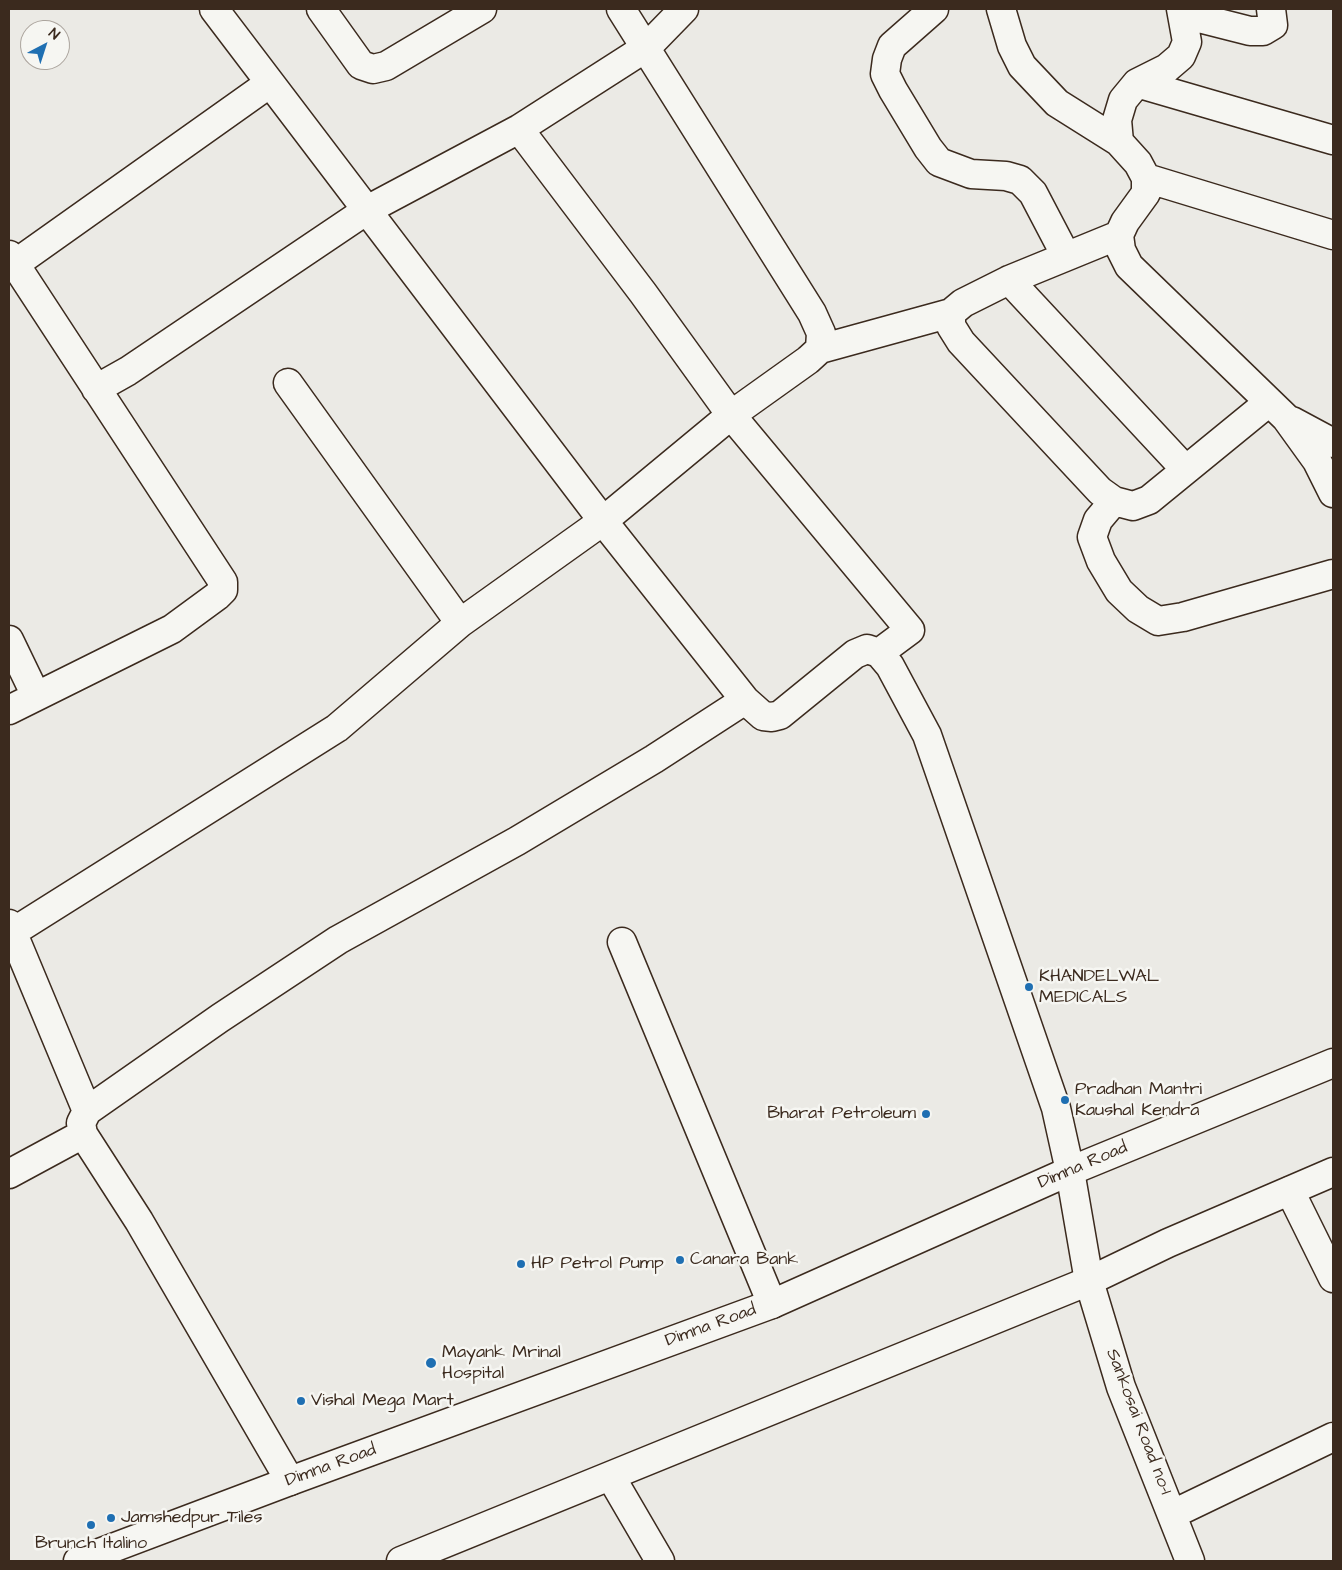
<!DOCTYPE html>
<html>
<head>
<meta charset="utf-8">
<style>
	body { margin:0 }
	#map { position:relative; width:1342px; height:1570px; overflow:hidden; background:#ebeae5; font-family:"Architects Daughter",sans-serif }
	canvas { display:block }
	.frame { position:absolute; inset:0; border:10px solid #3b2a1e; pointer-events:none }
	.north { position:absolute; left:20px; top:20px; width:50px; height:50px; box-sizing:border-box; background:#f6f6f2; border:1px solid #aba49d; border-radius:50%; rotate:40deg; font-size:14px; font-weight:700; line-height:20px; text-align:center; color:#3b2a1e }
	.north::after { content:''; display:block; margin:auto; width:18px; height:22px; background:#1f6fb2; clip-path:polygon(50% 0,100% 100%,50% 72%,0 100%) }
</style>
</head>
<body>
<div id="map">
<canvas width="1342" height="1570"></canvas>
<div class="frame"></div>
<div class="north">N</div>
</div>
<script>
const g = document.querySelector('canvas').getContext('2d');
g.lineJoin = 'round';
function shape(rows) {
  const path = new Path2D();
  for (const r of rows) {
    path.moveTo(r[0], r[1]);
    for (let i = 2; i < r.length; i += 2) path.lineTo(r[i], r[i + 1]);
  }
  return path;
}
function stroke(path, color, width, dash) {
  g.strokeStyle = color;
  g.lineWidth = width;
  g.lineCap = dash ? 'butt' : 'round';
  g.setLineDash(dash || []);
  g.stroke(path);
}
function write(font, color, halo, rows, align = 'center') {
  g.font = font + ' "Architects Daughter",sans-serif';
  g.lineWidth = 5;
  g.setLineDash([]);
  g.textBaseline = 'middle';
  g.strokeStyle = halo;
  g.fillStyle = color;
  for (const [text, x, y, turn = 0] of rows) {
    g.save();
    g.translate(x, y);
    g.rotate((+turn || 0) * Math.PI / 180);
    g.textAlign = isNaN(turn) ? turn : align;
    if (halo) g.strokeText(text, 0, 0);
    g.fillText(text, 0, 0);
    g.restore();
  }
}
const street = shape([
	[214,9,603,521,745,700,763,716,772,717,780,715,855,654,867,649,879,653,890,666,927,735,1056,1108,1070,1171,1089,1281,1121,1387,1190,1561],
	[321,9,361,65,373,69,386,66,482,9],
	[934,9,892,46,887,59,885,74,893,90,928,148,939,162,971,174,1006,176,1020,180,1033,193,1066,256],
	[1001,9,1012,46,1022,66,1057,103,1119,142],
	[1181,9,1187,42,1181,56,1167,68,1137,83,1123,100,1117,120,1119,142,1138,163,1146,178,1146,193,1125,222,1119,235,1121,250,1129,266,1286,418,1317,461,1333,493],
	[1183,14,1250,31,1263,31,1273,25,1271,9],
	[1137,83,1333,140],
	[519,129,643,293,731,415,910,630,879,653],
	[1146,178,1333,235],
	[1119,235,1009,280,963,303,951,313,951,326,961,342,1100,491,1114,501,1133,506,1149,500,1269,402],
	[9,255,223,582,223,590,217,596,172,629,9,710],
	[15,264,270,83],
	[1009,280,1185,469],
	[820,349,951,313],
	[288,383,460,623],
	[96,389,128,371,367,210,519,129,647,47,684,9],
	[1292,421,1333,443],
	[1114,501,1098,520,1092,537,1101,561,1119,591,1138,609,1158,621,1183,617,1333,574],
	[9,640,36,696],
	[9,924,87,1111],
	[13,932,337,728,460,623,603,521,731,415,808,360,820,349,821,333,812,313,621,9],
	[622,942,772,1304],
	[9,1174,83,1134],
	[1290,1191,1333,1278],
	[611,1477,660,1561],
	[290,1481,139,1221,83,1134,81,1123,87,1111,220,1018,338,940,517,841,654,759,745,700],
	[1173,1514,1333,1437]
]);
const secondary = shape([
	[78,1561,290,1481,772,1304,1070,1171,1333,1063],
	[401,1561,1089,1281,1168,1243,1333,1172]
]);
stroke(street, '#3b2a1e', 31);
stroke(secondary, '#3b2a1e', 31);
stroke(street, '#f6f6f2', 28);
stroke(secondary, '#f6f6f2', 28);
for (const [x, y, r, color] of [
	[1029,987,5,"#1f6fb2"],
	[1065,1100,5,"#1f6fb2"],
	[926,1114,5,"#1f6fb2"],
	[680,1260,5,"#1f6fb2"],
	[521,1264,5,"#1f6fb2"],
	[431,1363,6,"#1f6fb2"],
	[301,1401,5,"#1f6fb2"],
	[111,1518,5,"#1f6fb2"],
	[91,1525,5,"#1f6fb2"]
]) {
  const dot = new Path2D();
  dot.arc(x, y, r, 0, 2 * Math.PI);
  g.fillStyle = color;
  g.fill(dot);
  stroke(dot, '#f6f6f2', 2);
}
write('18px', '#3b2a1e', '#f6f6f2', [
	["KHANDELWAL",1039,977],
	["MEDICALS",1039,998],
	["Pradhan Mantri",1075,1090],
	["Kaushal Kendra",1075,1111],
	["Bharat Petroleum",916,1114,"right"],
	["Canara Bank",690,1260],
	["HP Petrol Pump",531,1264],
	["Mayank Mrinal",442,1353],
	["Hospital",442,1374],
	["Vishal Mega Mart",311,1401],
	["Jamshedpur Tiles",121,1518],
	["Brunch Italino",91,1544,"center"]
], 'left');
write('18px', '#3b2a1e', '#f6f6f2', [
	["Dimna Road",1083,1166,-23],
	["Dimna Road",711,1326,-20],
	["Sankosai Road no-1",1138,1422,69],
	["Dimna Road",331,1466,-20]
]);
</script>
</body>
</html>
